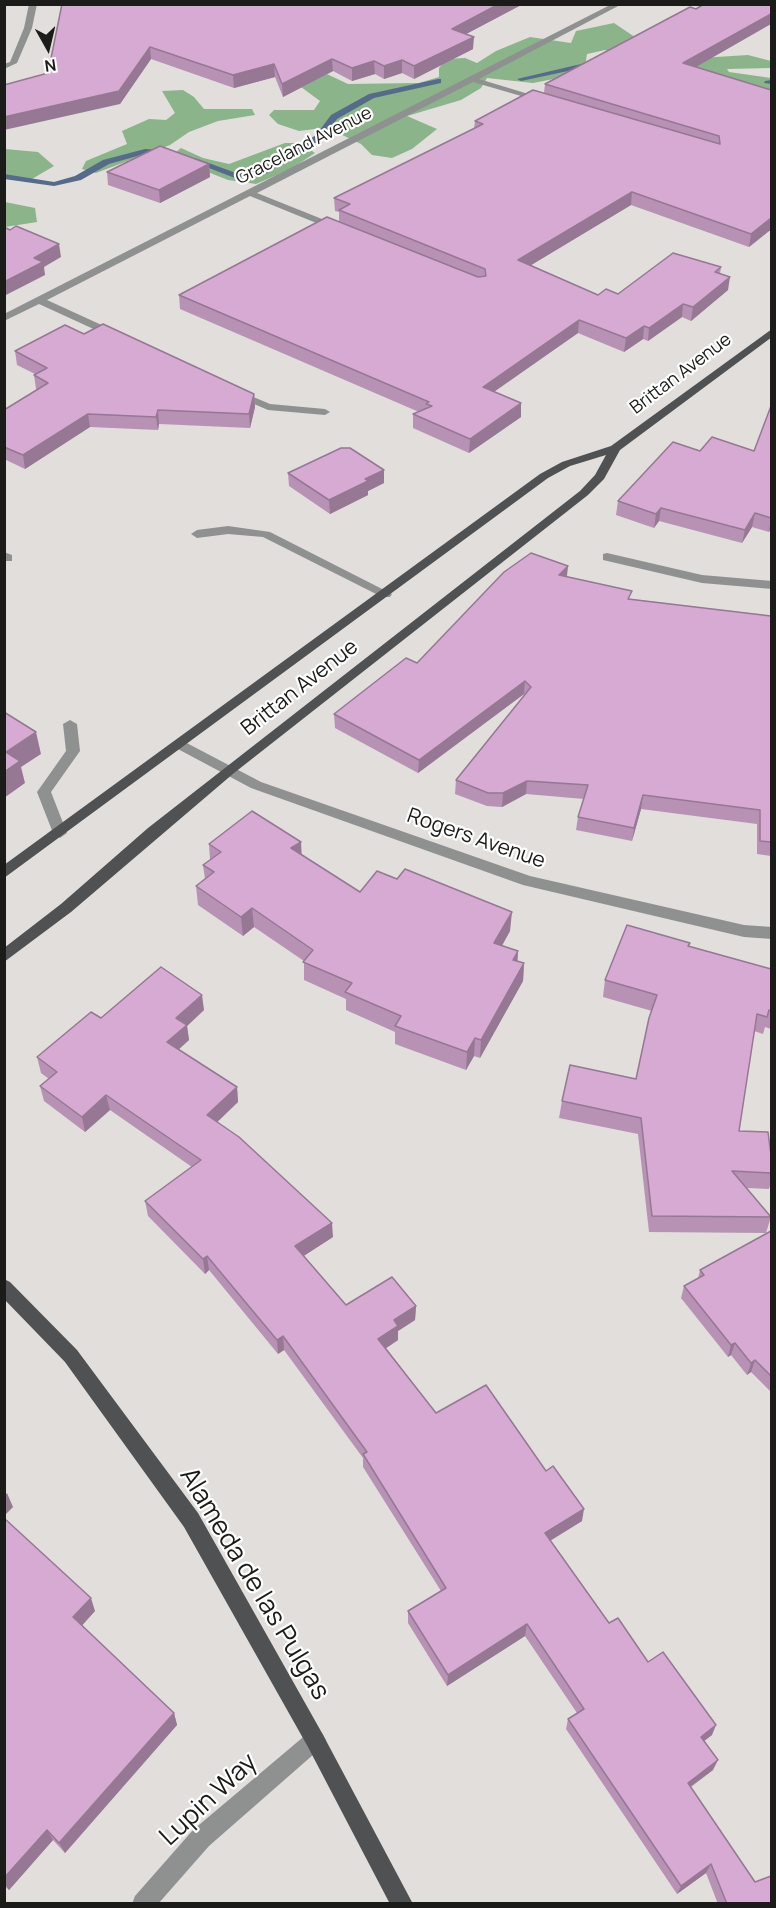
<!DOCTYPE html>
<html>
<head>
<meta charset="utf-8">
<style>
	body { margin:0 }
	#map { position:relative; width:776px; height:1908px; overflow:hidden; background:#e1dedc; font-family:Manrope,sans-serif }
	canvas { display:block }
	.frame { position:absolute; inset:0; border:6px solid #1b1b1a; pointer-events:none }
	.north { position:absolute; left:18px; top:18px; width:60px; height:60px; -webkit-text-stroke:4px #fff; paint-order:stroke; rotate:172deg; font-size:16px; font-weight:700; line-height:24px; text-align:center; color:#1b1b1a }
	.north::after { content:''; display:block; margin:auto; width:21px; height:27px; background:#1b1b1a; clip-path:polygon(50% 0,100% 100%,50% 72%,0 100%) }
</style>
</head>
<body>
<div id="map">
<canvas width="776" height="1908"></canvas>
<div class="frame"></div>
<div class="north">N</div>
</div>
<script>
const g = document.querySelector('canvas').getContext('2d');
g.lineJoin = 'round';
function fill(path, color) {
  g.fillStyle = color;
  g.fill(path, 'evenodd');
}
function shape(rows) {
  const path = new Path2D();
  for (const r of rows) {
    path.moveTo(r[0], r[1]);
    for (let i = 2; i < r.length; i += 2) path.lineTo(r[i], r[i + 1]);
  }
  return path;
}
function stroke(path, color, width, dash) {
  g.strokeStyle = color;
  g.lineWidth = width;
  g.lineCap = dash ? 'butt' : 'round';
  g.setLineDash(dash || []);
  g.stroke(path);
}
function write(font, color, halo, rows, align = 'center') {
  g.font = font + ' Manrope,sans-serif';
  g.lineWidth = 4.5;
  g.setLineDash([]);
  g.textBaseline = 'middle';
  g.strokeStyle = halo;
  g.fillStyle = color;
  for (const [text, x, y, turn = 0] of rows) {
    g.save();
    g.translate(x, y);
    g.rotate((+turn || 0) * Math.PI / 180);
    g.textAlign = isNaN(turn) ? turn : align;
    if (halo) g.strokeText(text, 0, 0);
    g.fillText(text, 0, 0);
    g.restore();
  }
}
fill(shape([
	[614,23,669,60,748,55,771,61,771,68,727,69,729,72,771,78,771,92,622,57,605,50,587,54,584,73,533,83,487,78,481,88,461,100,407,116,437,129,412,149,392,158,372,155,361,144,336,132,315,129,299,131,278,124,269,115,274,110,314,110,320,101,297,84,314,68,348,84,419,83,439,77,439,68,447,59,465,58,477,63,496,51,530,37,571,43,576,31],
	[183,90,194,97,204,109,252,109,255,115,218,121,189,132,170,145,96,173,82,169,86,161,127,144,122,131,149,119,166,120,175,113,162,91],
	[285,143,300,143,315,153,291,169,256,184,228,180,170,157,181,148,203,158,229,164],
	[5,149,38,152,54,166,32,179,5,179],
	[5,202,35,208,37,222,5,227]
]), '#8bb48a');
fill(shape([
	[598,60,602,62,601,64,521,81,517,79,598,60],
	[438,79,441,79,441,83,374,98,337,119,322,139,264,175,235,178,188,160,195,158,236,173,259,171,316,135,331,115,369,94,438,79],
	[772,80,772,84,764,83,765,81,772,80],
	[145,149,165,150,169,152,165,154,148,153,109,164,81,180,54,186,4,179,4,174,54,182,75,176,103,160,145,149]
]), '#556b89');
fill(shape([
	[29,4,37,4,32,28,17,63,4,69,4,64,10,62,24,28,29,4],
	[612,4,622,4,479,79,545,99,545,103,473,82,257,193,342,227,342,231,336,231,250,196,47,300,119,333,119,337,111,337,39,304,4,321,4,314,612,4],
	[237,390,270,404,325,409,330,412,325,415,268,410,233,395,233,391,237,390],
	[228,526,270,532,392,594,390,597,382,597,263,537,228,534,197,538,191,534,197,530,228,526],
	[4,552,12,555,12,561,4,561,4,552],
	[607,553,702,575,772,581,772,589,702,583,603,560,603,554,607,553],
	[70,720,77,724,80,751,51,792,67,833,60,838,53,833,37,792,66,751,63,724,70,720],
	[181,740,261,782,530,876,744,925,772,927,772,939,744,937,523,885,251,788,176,748,174,745,181,740],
	[315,1729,322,1733,326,1740,322,1747,209,1846,158,1904,132,1904,135,1896,193,1830,308,1733,315,1729]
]), '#8f9191');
fill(shape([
	[772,329,772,337,620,450,604,479,588,495,234,773,71,912,4,962,4,948,61,904,148,828,580,491,595,475,606,455,570,466,548,478,4,878,4,865,540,474,562,462,611,446,772,329],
	[4,1279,10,1282,77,1350,198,1513,322,1733,413,1904,390,1904,308,1747,184,1527,65,1362,4,1299,4,1279]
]), '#4f5152');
fill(shape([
	[62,4,523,4,466,34,473,49,414,79,402,73,384,79,375,74,352,81,333,71,283,97,275,77,234,88,151,59,120,104,48,73],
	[696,67,769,231,749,247,631,205,531,265,598,295,618,294,721,267,720,274,728,290,691,321,682,317,648,341,643,339,624,352,578,333,494,392,521,417,469,453,413,428,413,414,419,412,180,309,179,295,339,221,339,212,335,211,334,198,474,129,475,121,544,93,545,84],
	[209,164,210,177,160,203,108,185,107,172],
	[84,334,254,394,255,407,250,428,159,424,158,430,90,427,25,469,4,459,4,410,38,389,36,389,34,375,35,374,17,365,15,351],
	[771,406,771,528,769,532,752,527,742,543,659,521,654,528,616,515,618,501,700,451,754,451],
	[288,473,384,483,368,491,368,495,330,514,289,486],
	[568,566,567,577,631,599,771,616,771,856,757,854,757,824,641,809,632,841,576,830,578,817,584,799,526,794,502,807,487,806,455,794,456,780,525,695,524,694,418,773,335,728,334,714,417,663],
	[301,842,301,855,360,892,510,931,502,946,518,951,517,961,524,963,523,981,480,1058,474,1056,466,1070,395,1044,395,1032,346,1010,346,999,304,980,304,961,254,927,243,936,198,905,196,886,205,879,203,865,210,860,209,844],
	[690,943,689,946,771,969,771,1029,765,1027,763,1034,754,1031,739,1131,771,1155,771,1182,769,1189,747,1188,771,1217,766,1233,649,1232,638,1134,559,1118,562,1101,636,1079,652,1011,603,997,605,980],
	[204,1010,187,1026,189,1040,178,1050,237,1087,238,1102,217,1122,333,1237,303,1256,346,1305,416,1306,415,1320,398,1331,398,1340,386,1348,436,1413,546,1471,582,1521,550,1541,609,1623,648,1662,712,1735,704,1741,713,1770,691,1787,755,1882,771,1904,718,1904,706,1873,677,1894,566,1729,568,1719,577,1713,525,1636,447,1686,408,1623,408,1611,441,1591,363,1467,363,1458,284,1350,278,1354,209,1270,205,1274,148,1216,145,1201,192,1167,110,1110,85,1132,44,1101,40,1086,49,1079,41,1073,37,1057,101,1018],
	[771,1231,771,1392,751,1372,747,1375,731,1355,728,1357,681,1298,684,1286,698,1279,700,1270],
	[4,1518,95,1611,82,1625,174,1713,177,1725,65,1853,53,1840,9,1890,4,1885]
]), '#b892b5');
fill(shape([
	[499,4,523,4,451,42,452,29],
	[771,14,771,24,682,75,683,63],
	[474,37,473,49,414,79,414,66],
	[150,47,151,59,120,104,4,130,4,117],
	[332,59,333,71,283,97,282,84],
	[402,60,402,73,384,79,384,66],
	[374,61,375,74,352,81,352,68],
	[274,64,275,77,234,88,233,75],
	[209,164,210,177,160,203,159,190],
	[632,192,631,205,518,273,518,260],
	[771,218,771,231,769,231,749,247,751,234],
	[59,244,61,257,44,267,45,275,4,296,4,282,34,258],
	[730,277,728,290,691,321,693,307],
	[683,304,682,317,648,341,649,328],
	[579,320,578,333,482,400,483,387],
	[644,326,643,339,624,352,626,338],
	[254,394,255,407,250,428,249,414],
	[521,403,521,417,469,453,470,439],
	[158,410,159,424,158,430,156,417],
	[88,414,90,427,25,469,23,455],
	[384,470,384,483,368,491,368,495,330,514,329,500,365,479],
	[661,508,659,521,654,528,656,514],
	[755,513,752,527,742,543,745,530],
	[771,517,771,528,769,532],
	[568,566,566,580,559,575],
	[525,681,524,694,418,773,419,760],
	[36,732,41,754,21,767,25,783,4,798,6,752],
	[527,781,526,794,502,807,503,793],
	[643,795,641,809,632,841,634,828],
	[301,842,302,860,291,848],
	[252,908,254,927,243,936,241,917],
	[512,912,510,931,493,961,494,943],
	[518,951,517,970,513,960],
	[524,963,523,981,480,1058,481,1040],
	[202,995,204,1010,187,1026,189,1040,169,1058,167,1042,176,1018],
	[475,1038,474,1056,466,1070,467,1052],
	[237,1087,238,1102,209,1130,207,1115],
	[106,1095,110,1110,85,1132,82,1117],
	[332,1223,333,1237,296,1261,295,1246],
	[207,1256,209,1270,205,1274,203,1259],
	[416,1306,415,1320,398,1331,398,1340,379,1353,378,1339,394,1320],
	[283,1336,284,1350,278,1354,277,1340],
	[735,1343,731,1355,728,1357,731,1345],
	[755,1360,751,1372,747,1375,751,1363],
	[7,1493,13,1507,4,1516,4,1496],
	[584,1509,582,1521,543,1545,545,1533],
	[91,1598,95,1611,78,1630,73,1617],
	[527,1624,525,1636,447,1686,448,1675],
	[174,1713,177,1725,65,1853,59,1843],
	[716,1725,712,1735,696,1747,701,1737],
	[718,1760,713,1770,683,1792,688,1783],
	[47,1830,53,1840,9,1890,4,1883,4,1878],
	[711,1864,706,1873,677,1894,681,1886]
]), '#967794');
const building = shape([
	[62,4,499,4,452,29,474,37,414,66,402,60,384,66,374,61,352,68,332,59,282,84,274,64,233,75,150,47,119,91,4,117,4,85,48,73,62,4],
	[704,4,771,4,771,14,683,63,771,90,771,218,751,234,632,192,518,260,598,295,606,289,618,294,673,253,721,267,715,272,730,277,693,307,683,304,649,328,644,326,626,338,579,320,483,387,521,403,470,439,413,414,432,406,426,404,429,402,179,295,327,217,478,277,486,276,485,269,339,210,350,204,334,198,483,124,475,121,533,90,720,144,719,136,545,84,690,7,696,9,704,4],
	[160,146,209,164,159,190,107,172,160,146],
	[16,226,59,244,34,258,43,262,4,282,4,227,10,230,16,226],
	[103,324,254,394,249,414,158,410,156,417,88,414,23,455,4,447,4,410,48,383,34,375,47,368,15,351,65,325,84,334,103,324],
	[771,406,771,518,755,513,745,530,661,508,656,514,618,501,673,442,700,451,712,437,754,451,771,406],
	[341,448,350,448,384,470,365,479,368,481,329,500,288,473,341,448],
	[531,553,568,566,559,575,632,591,628,599,771,616,771,842,760,841,760,810,643,795,634,828,578,817,588,785,527,781,503,793,488,793,456,780,531,687,525,681,419,760,334,714,406,658,417,663,504,572,531,553],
	[4,712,36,732,6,752,20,761,4,772,4,712],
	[252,811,301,842,291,848,360,892,377,871,397,879,405,869,512,912,494,943,518,951,513,960,524,963,481,1040,475,1038,467,1052,395,1026,401,1016,345,992,352,983,303,962,313,950,252,908,241,917,196,886,214,872,203,865,221,852,209,844,252,811],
	[627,925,690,943,688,946,771,969,771,1011,769,1010,767,1017,757,1014,739,1131,768,1132,771,1155,771,1173,732,1171,771,1217,652,1216,641,1118,562,1101,570,1065,636,1079,649,1018,657,995,605,980,627,925],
	[161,967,202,995,176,1018,187,1025,167,1042,237,1087,207,1115,239,1137,332,1223,295,1246,346,1305,392,1277,416,1306,394,1320,398,1326,378,1339,436,1413,486,1385,546,1471,553,1466,584,1509,545,1533,609,1623,618,1618,648,1662,663,1652,716,1725,701,1737,718,1760,688,1783,755,1882,771,1876,771,1904,727,1904,711,1864,681,1886,568,1719,584,1709,527,1624,448,1675,408,1611,446,1588,363,1454,367,1452,283,1336,277,1340,207,1256,203,1259,145,1201,201,1160,106,1095,82,1117,40,1086,57,1072,37,1057,91,1012,101,1018,161,967],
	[771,1231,771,1376,755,1360,751,1363,735,1343,731,1345,684,1286,704,1275,700,1270,771,1231],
	[4,1518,91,1598,73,1617,174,1713,59,1843,47,1830,4,1878,4,1518]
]);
fill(building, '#d6aad3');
stroke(building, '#967794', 1.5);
write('18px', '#1b1b1a', '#fff', [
	["Graceland Avenue",304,146,-27],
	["Brittan Avenue",681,374,-37]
]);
write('21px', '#1b1b1a', '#fff', [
	["Brittan Avenue",300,688,-38],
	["Rogers Avenue",476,839,19]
]);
write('26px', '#1b1b1a', '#fff', [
	["Alameda de las Pulgas",254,1584,59],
	["Lupin Way",209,1800,-43]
]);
</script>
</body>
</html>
